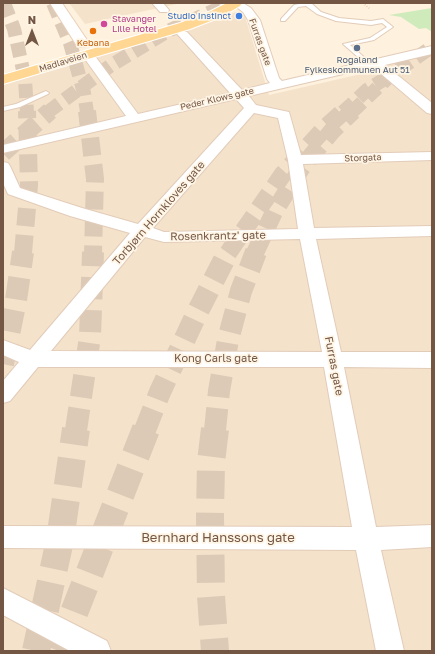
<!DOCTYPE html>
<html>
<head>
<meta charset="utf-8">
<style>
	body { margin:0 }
	#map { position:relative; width:435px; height:654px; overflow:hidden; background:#fef1dd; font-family:"Golos Text",sans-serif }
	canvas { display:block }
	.frame { position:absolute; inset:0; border:4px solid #745645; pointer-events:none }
	.north { position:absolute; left:12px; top:12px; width:40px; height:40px; -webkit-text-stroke:3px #fff5e5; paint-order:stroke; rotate:0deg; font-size:11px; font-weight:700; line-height:16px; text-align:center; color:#745645 }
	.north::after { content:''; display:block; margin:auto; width:14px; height:18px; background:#745645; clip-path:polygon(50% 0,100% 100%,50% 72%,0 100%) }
</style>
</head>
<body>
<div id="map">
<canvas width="435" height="654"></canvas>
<div class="frame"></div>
<div class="north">N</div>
</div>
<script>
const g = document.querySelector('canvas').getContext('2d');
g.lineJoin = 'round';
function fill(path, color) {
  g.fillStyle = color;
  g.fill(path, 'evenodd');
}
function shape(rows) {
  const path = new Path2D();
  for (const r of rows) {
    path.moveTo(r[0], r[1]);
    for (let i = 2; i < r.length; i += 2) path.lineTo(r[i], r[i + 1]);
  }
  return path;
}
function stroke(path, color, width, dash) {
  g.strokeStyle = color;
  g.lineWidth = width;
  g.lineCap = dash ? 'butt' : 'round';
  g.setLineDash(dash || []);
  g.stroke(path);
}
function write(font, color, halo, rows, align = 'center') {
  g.font = font + ' "Golos Text",sans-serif';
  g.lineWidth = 3.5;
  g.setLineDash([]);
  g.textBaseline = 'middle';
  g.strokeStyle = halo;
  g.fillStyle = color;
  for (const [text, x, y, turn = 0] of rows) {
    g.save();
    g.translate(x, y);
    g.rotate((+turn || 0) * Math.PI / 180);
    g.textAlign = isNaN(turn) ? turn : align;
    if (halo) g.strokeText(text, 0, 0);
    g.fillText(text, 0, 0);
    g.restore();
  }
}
fill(shape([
	[69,3,181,3,85,24],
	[243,10,269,95,370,72,385,63,432,53,432,651,3,651,3,85]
]), '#f5e2cb');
fill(shape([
	[432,8,432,32,426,28,419,29,401,17,389,15]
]), '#cfebbc');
stroke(shape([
	[48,112,110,66,168,31,231,3],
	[352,112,391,75,432,47]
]), '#dccab7', 14, [14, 7]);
stroke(shape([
	[3,153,50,111],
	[255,253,274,212,302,167,332,131,353,111]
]), '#dccab7', 18, [18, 9]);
stroke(shape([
	[215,430,219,391,228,340,241,291,256,252]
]), '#dccab7', 22, [22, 11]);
stroke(shape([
	[215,429,211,462,210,515,211,596,215,651]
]), '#dccab7', 28, [28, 14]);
stroke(shape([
	[4,3,14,29,25,79,27,112],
	[53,3,70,43,84,93,87,112],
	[343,112,367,90,391,75]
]), '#dccab7', 14, [14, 7]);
stroke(shape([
	[87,111,95,179,93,253],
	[23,253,29,185,27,111],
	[228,253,283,174,324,129,344,111]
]), '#dccab7', 18, [18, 9]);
stroke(shape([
	[3,364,16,300,23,252],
	[76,430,90,337,93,252],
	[145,430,160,392,196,315,228,252]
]), '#dccab7', 22, [22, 11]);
stroke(shape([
	[36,651,60,540,76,429],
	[59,651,146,429]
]), '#dccab7', 28, [28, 14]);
const service = shape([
	[304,3,311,3,321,12,339,18,371,21,383,19,393,27,374,40,350,45,372,64,367,65,343,44,370,38,387,27,382,23,371,25,336,21,317,14,306,6,298,7,285,21,281,21,281,19,294,5,304,3],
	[46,91,49,93,48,94,20,107,3,111,3,107,16,104,46,91]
]);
const minor = shape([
	[152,3,163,3,169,10,168,12,160,12,152,3],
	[231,3,243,3,251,8,260,20,279,78,282,81,432,46,432,54,385,65,432,103,432,114,427,113,373,67,249,96,256,105,289,112,301,155,432,152,432,160,303,164,314,228,432,226,432,236,316,239,341,352,432,352,432,368,344,367,376,527,432,525,432,547,381,550,404,651,376,651,356,550,3,548,3,526,352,527,324,367,38,367,10,401,3,403,3,381,19,362,3,355,3,340,30,350,130,233,70,216,8,194,3,183,3,162,8,163,10,166,20,188,82,208,138,224,244,108,236,99,3,153,3,145,126,116,82,55,84,52,88,51,92,52,138,114,230,93,179,36,177,34,179,32,183,31,187,32,242,90,270,83,267,79,248,20,243,12,231,3],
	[254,113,278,118,288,160,298,229,164,232,153,228,254,113],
	[145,237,164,242,300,239,322,352,51,351,145,237],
	[3,588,107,641,111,651,70,651,3,615,3,588]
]);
const secondary = shape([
	[50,3,62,3,89,43,87,46,82,47,77,46,50,3]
]);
const primary = shape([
	[227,3,242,3,240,6,221,17,190,29,3,84,3,75,180,23,211,11,227,3]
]);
stroke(service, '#e2ccb9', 2);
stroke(minor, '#e2ccb9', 2);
stroke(secondary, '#e9cfb9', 2);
stroke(primary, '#fff', 2);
stroke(shape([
	[363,3,370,9]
]), '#d9b197', 1.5, [0.5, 2]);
fill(service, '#fff');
fill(minor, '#fff');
fill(secondary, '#fff');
fill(primary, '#ffd793');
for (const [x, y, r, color] of [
	[239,16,4,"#3f7fe0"],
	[104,24,4,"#d1479c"],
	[93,31,4,"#e8710a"],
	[357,48,4,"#5c6f8a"]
]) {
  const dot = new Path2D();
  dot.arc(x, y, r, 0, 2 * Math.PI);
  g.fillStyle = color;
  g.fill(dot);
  stroke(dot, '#fff5e5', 1.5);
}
write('9px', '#366cbe', '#fff5e5', [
	["Studio Instinct",231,16]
], 'right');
write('9px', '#b23c85', '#fff5e5', [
	["Stavanger",112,19],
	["Lille Hotel",112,29]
], 'left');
write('9px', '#745645', '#fff5e5', [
	["Furras gate",260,42,70],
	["Madlaveien",63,62,-17],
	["Peder Klows gate",217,99,-13],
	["Storgata",363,158,-2]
]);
write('9px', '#c56008', '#fff5e5', [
	["Kebana",93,43]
]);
write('9px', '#4e5e75', '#fff5e5', [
	["Rogaland",357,60],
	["Fylkeskommunen Aut 51",357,70]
]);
write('11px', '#745645', '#fff5e5', [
	["Torbjørn Hornkloves gate",159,213,-49],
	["Rosenkrantz' gate",218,236,-1],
	["Kong Carls gate",216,359],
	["Furras gate",334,366,79]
]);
write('13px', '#745645', '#fff5e5', [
	["Bernhard Hanssons gate",218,538]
]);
</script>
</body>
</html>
